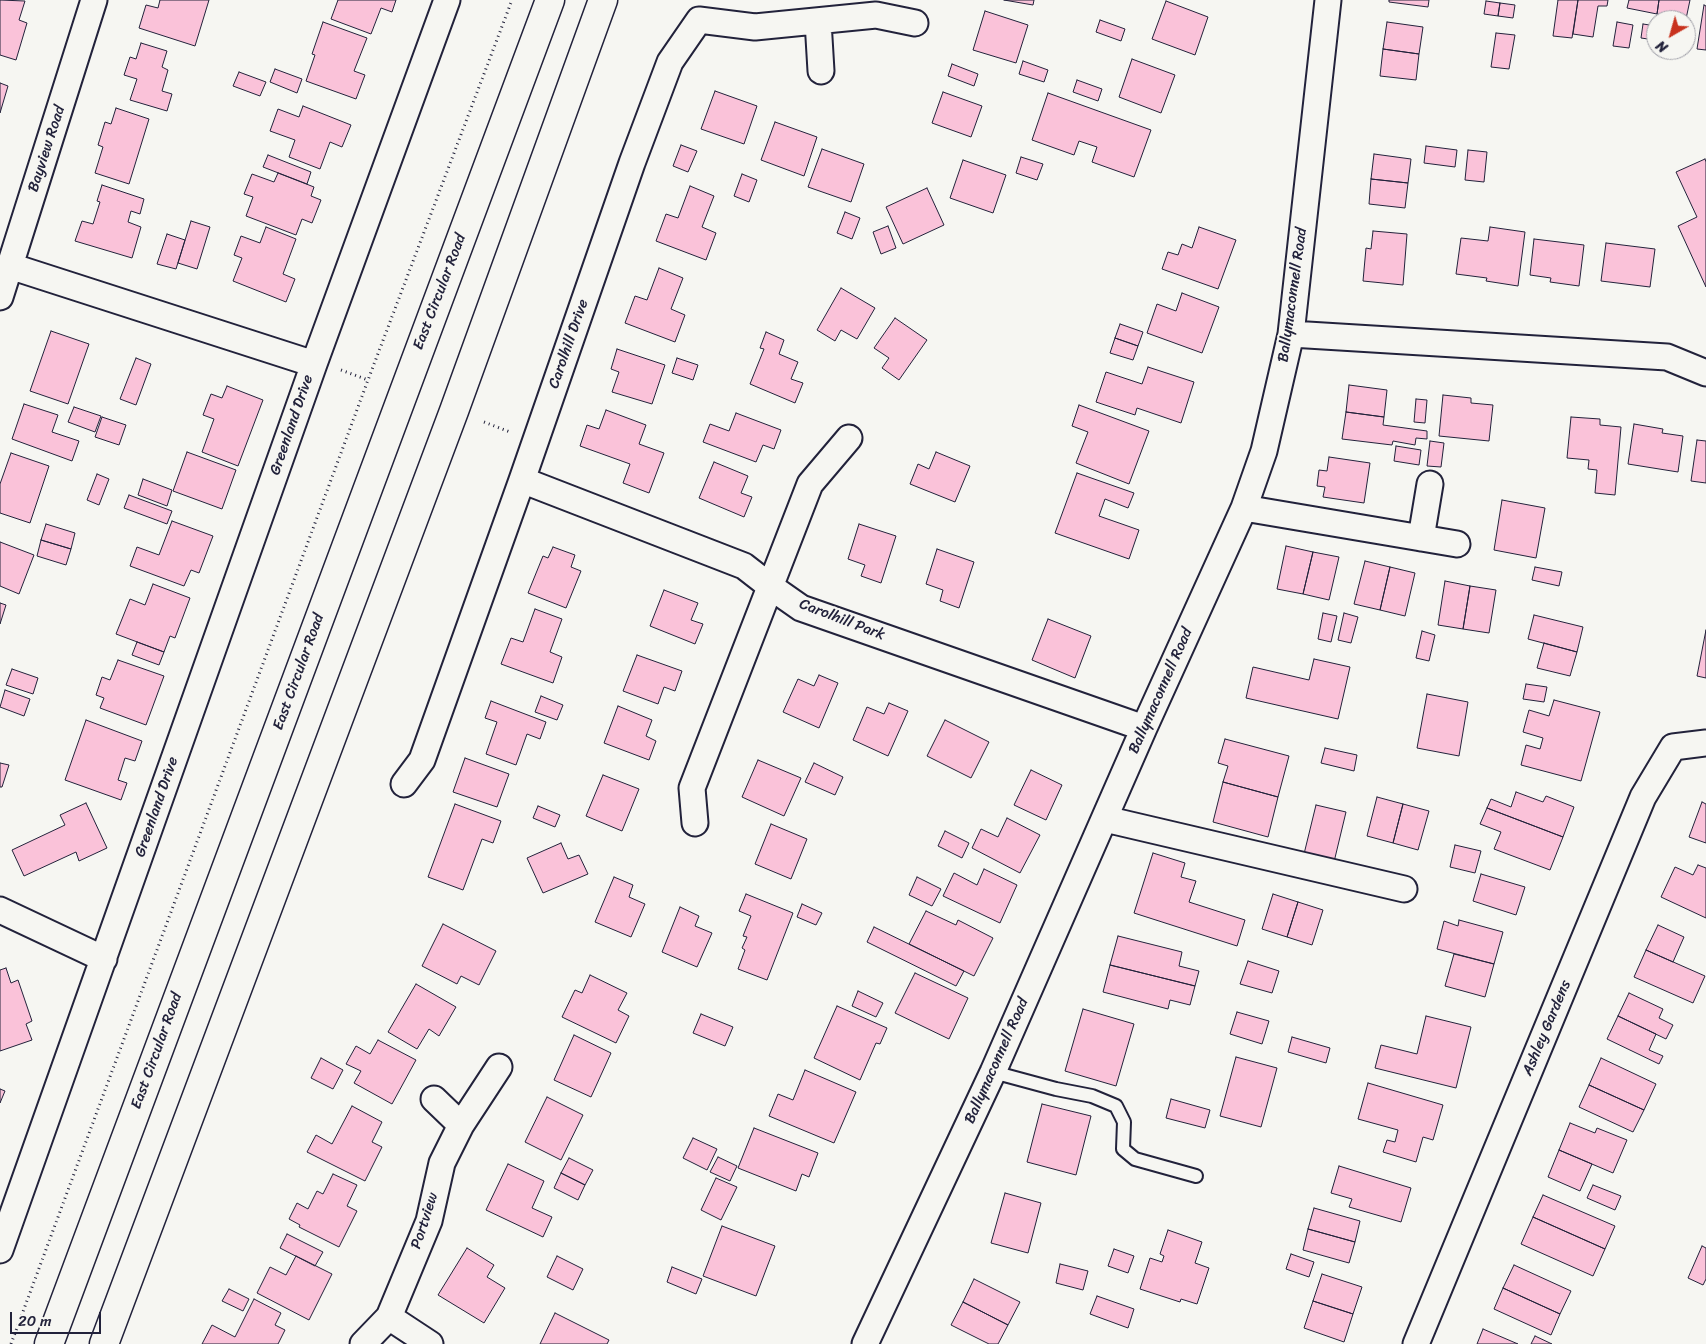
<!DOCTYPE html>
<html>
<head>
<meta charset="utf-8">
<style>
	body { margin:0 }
	#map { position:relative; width:1706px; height:1344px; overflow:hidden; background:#f6f6f2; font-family:Sriracha,sans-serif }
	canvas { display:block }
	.north { position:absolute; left:1646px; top:10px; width:50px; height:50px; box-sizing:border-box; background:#f6f6f2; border:1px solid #a1a1a9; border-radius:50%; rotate:218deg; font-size:14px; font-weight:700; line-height:20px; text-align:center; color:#22223b }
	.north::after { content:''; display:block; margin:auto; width:18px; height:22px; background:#c8321e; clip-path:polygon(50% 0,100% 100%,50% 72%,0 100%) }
	.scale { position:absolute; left:10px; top:1312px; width:91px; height:22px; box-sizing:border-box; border:2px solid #22223b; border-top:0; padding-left:6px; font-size:15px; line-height:18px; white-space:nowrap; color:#22223b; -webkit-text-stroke:4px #f6f6f2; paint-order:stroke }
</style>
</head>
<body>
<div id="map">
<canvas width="1706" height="1344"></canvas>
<div class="north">N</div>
<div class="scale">20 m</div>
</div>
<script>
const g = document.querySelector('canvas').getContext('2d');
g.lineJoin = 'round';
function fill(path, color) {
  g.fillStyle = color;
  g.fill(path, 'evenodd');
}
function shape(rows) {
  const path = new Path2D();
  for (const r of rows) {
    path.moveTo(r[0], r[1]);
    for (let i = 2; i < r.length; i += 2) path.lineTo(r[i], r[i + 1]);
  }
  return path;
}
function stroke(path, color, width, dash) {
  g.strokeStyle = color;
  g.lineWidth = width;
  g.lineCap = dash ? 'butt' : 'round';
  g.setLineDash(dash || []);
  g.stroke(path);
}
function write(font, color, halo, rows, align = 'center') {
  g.font = font + ' Sriracha,sans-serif';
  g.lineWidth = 4;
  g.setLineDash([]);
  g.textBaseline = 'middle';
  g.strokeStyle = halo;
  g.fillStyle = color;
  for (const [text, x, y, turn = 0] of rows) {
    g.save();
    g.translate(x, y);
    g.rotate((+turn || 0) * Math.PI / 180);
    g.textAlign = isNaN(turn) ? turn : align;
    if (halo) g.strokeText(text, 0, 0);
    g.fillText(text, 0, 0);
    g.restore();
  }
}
const building = shape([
	[0,0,25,1,19,20,27,23,16,60,0,55,0,0],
	[160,0,209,0,195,46,139,28,146,5,158,8,160,0],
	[338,0,396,0,392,12,381,8,371,34,331,19,338,0],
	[1004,0,1034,0,1033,5,1004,0],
	[1389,0,1429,0,1428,7,1389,2,1389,0],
	[1558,0,1578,0,1572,38,1553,36,1558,0],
	[1578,0,1608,0,1607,6,1598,6,1593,37,1573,34,1578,0],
	[1629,0,1659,0,1657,14,1627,8,1629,0],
	[1659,0,1690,0,1686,19,1657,14,1659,0],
	[1166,1,1208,17,1195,55,1152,39,1166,1],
	[1486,1,1500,3,1498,16,1484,14,1486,1],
	[1500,3,1515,5,1513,18,1498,16,1500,3],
	[1704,5,1706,6,1706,50,1697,49,1704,5],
	[985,11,1028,25,1016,63,973,50,985,11],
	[1100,20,1125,29,1121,41,1096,32,1100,20],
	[323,22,367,38,354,71,365,75,356,99,306,81,315,55,312,54,323,22],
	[1387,22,1423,27,1419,54,1383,49,1387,22],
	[1617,22,1633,25,1629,48,1613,46,1617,22],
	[1643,24,1656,26,1655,40,1641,38,1643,24],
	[1496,33,1515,35,1509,69,1491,67,1496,33],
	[141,43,167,51,162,67,168,70,162,91,172,94,167,111,130,100,137,79,124,75,130,57,136,59,141,43],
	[1383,49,1419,54,1416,80,1380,76,1383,49],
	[1132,59,1175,75,1161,113,1119,97,1132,59],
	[1023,61,1048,70,1044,82,1019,74,1023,61],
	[952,64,978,74,974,86,948,76,952,64],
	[275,69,302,79,297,93,270,82,275,69],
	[239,72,266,82,260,96,233,86,239,72],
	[1077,80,1102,89,1098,101,1073,92,1077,80],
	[0,83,8,86,0,113,0,83],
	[715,91,757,106,744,144,701,129,715,91],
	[943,92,982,106,971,137,932,123,943,92],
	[1048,93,1151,130,1134,177,1092,162,1097,147,1079,141,1074,155,1032,140,1048,93],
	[303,106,351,125,342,147,330,142,320,169,289,157,295,140,270,131,278,109,299,117,303,106],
	[116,108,149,119,129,184,95,173,103,147,98,145,105,122,111,124,116,108],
	[775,122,817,137,804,176,761,160,775,122],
	[681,145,697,151,688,172,673,166,681,145],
	[1426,146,1457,150,1455,167,1424,163,1426,146],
	[822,149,864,164,851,202,808,187,822,149],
	[1468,150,1487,152,1484,182,1465,180,1468,150],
	[1374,154,1411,159,1408,183,1371,179,1374,154],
	[268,155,311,172,307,184,263,167,268,155],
	[1021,157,1043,164,1037,180,1016,173,1021,157],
	[1705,159,1706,162,1706,287,1678,226,1697,217,1676,172,1705,159],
	[963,160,1006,175,993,213,950,198,963,160],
	[278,173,314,187,311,196,321,200,312,223,302,219,296,235,246,216,253,197,244,194,252,174,274,182,278,173],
	[742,174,757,180,749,202,734,196,742,174],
	[1371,179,1408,183,1405,208,1369,204,1371,179],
	[102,185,144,199,140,214,131,211,128,222,141,227,132,258,75,241,82,221,93,224,100,202,97,201,102,185],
	[690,186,714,196,702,227,716,233,706,260,656,241,666,214,678,218,690,186],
	[927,188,944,225,903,244,886,207,927,188],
	[845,212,860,218,852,239,837,233,845,212],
	[191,221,210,227,197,269,178,263,191,221],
	[888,226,896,248,881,254,873,232,888,226],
	[266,227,296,239,283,274,295,279,286,302,233,281,242,258,234,255,241,236,260,243,266,227],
	[1199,227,1236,240,1218,289,1162,269,1168,252,1178,255,1182,244,1192,248,1199,227],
	[1490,227,1525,232,1518,286,1486,281,1487,278,1456,274,1461,238,1488,241,1490,227],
	[1373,231,1407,234,1403,285,1363,281,1366,248,1371,249,1373,231],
	[167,234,185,240,176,269,157,264,167,234],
	[1534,239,1584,245,1579,286,1550,282,1551,278,1530,275,1534,239],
	[1606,243,1655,249,1650,287,1601,281,1606,243],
	[659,268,683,278,671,309,685,315,675,342,625,323,635,296,647,300,659,268],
	[841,288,875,308,857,339,841,330,835,341,817,330,841,288],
	[1182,293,1219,307,1202,353,1147,333,1157,304,1176,311,1182,293],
	[895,318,927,340,899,380,882,368,889,358,874,348,895,318],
	[1120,324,1143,332,1138,346,1115,338,1120,324],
	[51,331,89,344,68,404,30,391,51,331],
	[766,332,784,340,779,354,798,362,791,379,803,383,795,403,750,384,764,349,760,348,766,332],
	[1115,338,1138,346,1133,360,1110,353,1115,338],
	[617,349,665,365,652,404,612,392,619,372,611,369,617,349],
	[136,358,151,364,136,405,120,399,136,358],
	[677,358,698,365,693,380,672,373,677,358],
	[1148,367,1194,382,1181,423,1137,408,1135,415,1096,402,1106,372,1142,384,1148,367],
	[1349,385,1387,390,1384,417,1346,412,1349,385],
	[227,386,263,400,238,466,202,452,214,419,203,415,211,394,222,398,227,386],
	[1443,395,1471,398,1471,403,1493,405,1489,441,1439,436,1443,395],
	[1416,399,1427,400,1425,423,1414,422,1416,399],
	[24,404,58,415,52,432,79,441,72,461,12,439,24,404],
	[1079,405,1149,431,1129,484,1076,463,1088,432,1072,426,1079,405],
	[74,407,101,416,95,432,68,422,74,407],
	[606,410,646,425,639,444,664,453,649,493,623,483,630,464,580,446,587,425,599,429,606,410],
	[1346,412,1384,417,1383,425,1427,431,1427,439,1416,438,1415,445,1393,441,1392,445,1342,439,1346,412],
	[736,413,781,430,774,449,763,445,756,462,703,442,710,424,729,431,736,413],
	[102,417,126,425,119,445,95,437,102,417],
	[1571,417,1600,419,1600,425,1621,427,1615,495,1595,493,1597,470,1588,469,1589,460,1567,458,1571,417],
	[1634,424,1663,429,1662,433,1683,436,1678,472,1628,464,1634,424],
	[1697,440,1706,441,1706,483,1691,481,1697,440],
	[1430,441,1444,443,1441,467,1427,466,1430,441],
	[1396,446,1421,450,1419,465,1394,461,1396,446],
	[187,452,236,470,222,509,173,491,187,452],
	[936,452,970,466,955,502,910,484,918,464,929,469,936,452],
	[11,453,49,466,30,523,0,513,0,484,11,453],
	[1329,457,1370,463,1364,503,1323,497,1325,487,1317,486,1319,470,1327,471,1329,457],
	[714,462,748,476,741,493,752,497,744,517,699,498,714,462],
	[1077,473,1134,493,1128,508,1105,499,1099,516,1139,530,1129,559,1055,533,1077,473],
	[97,474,109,479,99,505,87,500,97,474],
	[143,479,172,490,167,506,138,495,143,479],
	[129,495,172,511,167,524,124,508,129,495],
	[1502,500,1545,508,1536,558,1494,550,1502,500],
	[172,521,213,536,199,573,191,570,184,586,130,566,137,547,159,555,172,521],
	[46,524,75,533,71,549,41,540,46,524],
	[859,524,896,536,881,583,861,576,865,565,848,559,859,524],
	[41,540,71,549,66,565,37,556,41,540],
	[0,542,34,555,19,594,0,586,0,542],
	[1286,546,1313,552,1303,594,1277,589,1286,546],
	[553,547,575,555,571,567,581,571,566,608,528,593,543,556,548,558,553,547],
	[937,549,974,562,959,608,940,601,943,590,926,584,937,549],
	[1313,552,1339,557,1329,600,1303,594,1313,552],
	[1365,561,1390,567,1380,610,1354,604,1365,561],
	[1390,567,1415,573,1405,616,1380,610,1390,567],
	[1535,567,1562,572,1559,586,1532,580,1535,567],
	[1445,581,1470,586,1463,629,1438,625,1445,581],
	[153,584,190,598,175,638,170,636,164,652,116,634,130,599,145,605,153,584],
	[1470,586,1496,590,1489,633,1463,629,1470,586],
	[664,590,698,603,691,620,703,624,695,644,650,626,664,590],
	[0,603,6,605,0,624,0,603],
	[535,609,562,619,550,652,562,657,553,683,501,664,511,638,523,642,535,609],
	[1323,613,1337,616,1331,642,1318,639,1323,613],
	[1344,613,1358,617,1351,643,1338,640,1344,613],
	[1534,615,1583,627,1577,652,1528,639,1534,615],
	[1048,619,1091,636,1075,678,1032,660,1048,619],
	[1706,630,1706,678,1697,676,1706,630],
	[1422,631,1435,635,1429,661,1416,658,1422,631],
	[137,642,164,652,159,665,132,655,137,642],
	[1544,643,1577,652,1570,676,1537,668,1544,643],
	[637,655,682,671,675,691,664,687,658,704,623,691,637,655],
	[1314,659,1350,667,1338,719,1246,698,1253,667,1309,680,1314,659],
	[118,660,164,676,146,725,100,708,104,698,96,695,102,677,110,680,118,660],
	[12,669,38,678,33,694,6,685,12,669],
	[819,675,838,683,819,728,783,712,798,679,814,686,819,675],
	[1526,684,1547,687,1544,702,1523,699,1526,684],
	[5,690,30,699,24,716,0,707,5,690],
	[1427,694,1468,702,1459,756,1417,748,1427,694],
	[541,696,563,705,557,720,535,712,541,696],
	[1554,700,1600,712,1581,781,1521,765,1526,745,1540,749,1543,738,1523,732,1529,710,1549,716,1554,700],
	[491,701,546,722,540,739,527,734,516,765,486,754,497,722,485,718,491,701],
	[889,703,908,711,888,756,853,740,867,707,884,714,889,703],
	[618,706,652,720,646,736,656,741,649,760,604,743,618,706],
	[86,720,142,741,135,761,125,758,118,780,127,783,121,800,65,780,86,720],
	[945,720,989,742,971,778,927,756,945,720],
	[1225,739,1289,756,1278,797,1223,782,1228,766,1218,763,1225,739],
	[1325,748,1357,755,1354,771,1321,763,1325,748],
	[465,758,509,774,497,807,453,792,465,758],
	[758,760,801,778,784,816,742,797,758,760],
	[0,763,9,765,2,787,0,787,0,763],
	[814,763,843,777,835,795,805,782,814,763],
	[1031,770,1062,785,1046,820,1014,805,1031,770],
	[603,775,639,789,622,831,586,816,603,775],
	[1223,782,1278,797,1268,837,1213,822,1223,782],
	[1516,792,1543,802,1546,796,1574,807,1563,837,1487,808,1491,799,1511,807,1516,792],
	[1377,797,1403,804,1393,843,1367,836,1377,797],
	[1702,802,1706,804,1706,843,1689,837,1702,802],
	[86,803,107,848,79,861,76,852,24,876,12,850,65,825,60,815,86,803],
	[455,804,501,821,493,843,482,839,463,890,428,877,455,804],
	[1403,804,1429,811,1418,850,1393,843,1403,804],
	[1316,805,1346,812,1334,862,1304,854,1316,805],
	[538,806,560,815,555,827,533,818,538,806],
	[1487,808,1563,837,1550,870,1494,849,1501,832,1480,824,1487,808],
	[1007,818,1040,835,1020,873,972,848,981,829,998,837,1007,818],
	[771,824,807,839,791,879,755,864,771,824],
	[945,831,969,843,962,858,938,846,945,831],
	[561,843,568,859,579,855,588,874,543,893,527,858,561,843],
	[1455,845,1481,851,1475,873,1450,867,1455,845],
	[1153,853,1185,863,1181,877,1196,881,1189,902,1245,920,1237,946,1134,913,1153,853],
	[1698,865,1706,868,1706,918,1661,897,1675,867,1693,875,1698,865],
	[984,869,1017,885,1000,923,943,896,954,873,977,885,984,869],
	[1481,874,1525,887,1516,915,1473,901,1481,874],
	[614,877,633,885,629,897,645,904,631,937,595,922,614,877],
	[917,877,941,889,932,906,909,895,917,877],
	[746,894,793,913,767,980,738,969,745,950,742,948,747,937,743,936,751,916,739,911,746,894],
	[1273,894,1298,902,1287,937,1262,929,1273,894],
	[1298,902,1323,910,1312,945,1287,937,1298,902],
	[802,904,822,913,816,925,797,917,802,904],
	[680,907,699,916,695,926,712,933,697,967,662,952,680,907],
	[926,911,956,925,958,920,993,938,974,976,909,944,926,911],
	[1459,920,1503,932,1494,964,1437,949,1444,921,1458,926,1459,920],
	[443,924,496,951,479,985,461,976,457,984,422,966,443,924],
	[1658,925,1684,937,1673,962,1646,950,1658,925],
	[874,927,964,971,956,986,867,942,874,927],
	[1118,936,1182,952,1179,966,1199,971,1195,986,1110,965,1118,936],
	[1646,950,1705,976,1693,1003,1634,977,1646,950],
	[1454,954,1494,964,1485,997,1445,986,1454,954],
	[1248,961,1279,971,1272,993,1240,984,1248,961],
	[1110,965,1195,986,1190,1005,1170,1000,1168,1009,1103,992,1110,965],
	[6,968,11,983,18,980,32,1021,26,1024,32,1040,0,1051,0,970,6,968],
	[915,973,968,998,949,1039,895,1013,915,973],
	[590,975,627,993,618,1010,629,1016,616,1043,562,1017,575,990,582,993,590,975],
	[416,984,456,1007,439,1036,429,1029,417,1049,388,1032,416,984],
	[858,991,883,1003,876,1017,852,1006,858,991],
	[1629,993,1663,1009,1659,1018,1673,1025,1666,1039,1618,1016,1629,993],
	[837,1006,887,1028,880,1044,876,1043,860,1080,814,1058,837,1006],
	[1083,1009,1134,1024,1116,1086,1065,1071,1083,1009],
	[1237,1012,1269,1021,1262,1044,1230,1034,1237,1012],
	[701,1014,733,1027,725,1046,693,1033,701,1014],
	[1426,1016,1471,1027,1456,1088,1375,1068,1381,1045,1417,1054,1426,1016],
	[1618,1016,1656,1034,1649,1050,1663,1056,1659,1064,1607,1039,1618,1016],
	[574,1035,611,1053,591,1097,554,1080,574,1035],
	[1292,1037,1330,1048,1326,1063,1288,1052,1292,1037],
	[378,1040,416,1060,392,1104,354,1083,361,1071,346,1064,356,1046,370,1054,378,1040],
	[1236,1057,1277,1068,1261,1127,1220,1116,1236,1057],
	[321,1058,343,1070,333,1089,311,1078,321,1058],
	[1601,1058,1656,1084,1644,1110,1589,1085,1601,1058],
	[805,1070,856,1092,834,1143,769,1116,778,1094,793,1100,805,1070],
	[1368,1083,1443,1105,1433,1140,1423,1137,1416,1162,1383,1152,1387,1140,1395,1142,1398,1130,1358,1119,1368,1083],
	[1589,1085,1644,1110,1633,1132,1579,1107,1589,1085],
	[0,1089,5,1091,0,1103,0,1089],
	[547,1097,583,1115,561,1160,525,1142,547,1097],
	[1171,1099,1210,1110,1205,1128,1166,1118,1171,1099],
	[1042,1104,1091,1116,1076,1175,1027,1162,1042,1104],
	[352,1106,382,1122,372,1142,382,1147,365,1181,307,1152,316,1135,332,1144,352,1106],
	[1570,1123,1595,1133,1597,1128,1627,1140,1613,1173,1559,1150,1570,1123],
	[754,1128,818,1153,809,1177,802,1174,796,1191,738,1168,754,1128],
	[693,1138,717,1149,707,1170,683,1158,693,1138],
	[1559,1150,1592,1164,1580,1191,1548,1177,1559,1150],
	[718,1157,737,1166,730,1181,710,1172,718,1157],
	[569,1158,593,1170,585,1185,561,1173,569,1158],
	[508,1164,544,1181,532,1208,552,1217,543,1237,486,1210,508,1164],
	[1339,1166,1411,1188,1401,1222,1349,1207,1352,1199,1331,1193,1339,1166],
	[561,1173,585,1185,578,1200,554,1188,561,1173],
	[333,1174,357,1185,347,1206,357,1211,339,1247,299,1227,300,1225,289,1219,297,1203,308,1209,317,1191,323,1194,333,1174],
	[716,1178,737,1187,721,1220,701,1210,716,1178],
	[1593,1185,1621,1196,1615,1210,1587,1198,1593,1185],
	[1005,1193,1041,1203,1028,1253,991,1243,1005,1193],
	[1543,1195,1615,1226,1605,1249,1533,1217,1543,1195],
	[1314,1208,1360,1221,1355,1242,1308,1229,1314,1208],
	[1533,1217,1605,1249,1593,1276,1521,1244,1533,1217],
	[722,1226,775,1246,756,1296,703,1276,722,1226],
	[1308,1229,1355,1242,1349,1263,1303,1250,1308,1229],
	[1168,1230,1202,1242,1195,1263,1209,1268,1197,1304,1181,1299,1180,1302,1140,1289,1150,1258,1162,1262,1164,1256,1160,1254,1168,1230],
	[287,1234,323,1252,315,1266,280,1248,287,1234],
	[1702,1246,1706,1248,1706,1279,1703,1285,1688,1278,1702,1246],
	[467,1248,494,1265,487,1277,505,1288,484,1323,438,1295,467,1248],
	[1114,1249,1134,1256,1128,1273,1108,1266,1114,1249],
	[1291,1254,1314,1262,1309,1277,1286,1269,1291,1254],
	[296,1256,332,1274,309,1320,257,1293,270,1267,286,1275,296,1256],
	[557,1256,583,1269,573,1290,547,1277,557,1256],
	[1060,1264,1088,1271,1083,1290,1056,1283,1060,1264],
	[1514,1265,1571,1291,1560,1314,1503,1288,1514,1265],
	[672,1267,702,1279,696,1294,667,1282,672,1267],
	[1322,1274,1362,1287,1353,1314,1313,1301,1322,1274],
	[974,1279,1020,1302,1008,1325,963,1302,974,1279],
	[1503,1288,1560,1314,1551,1335,1494,1309,1503,1288],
	[229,1289,249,1299,243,1311,222,1301,229,1289],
	[1097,1296,1134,1309,1128,1328,1090,1314,1097,1296],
	[254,1299,281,1313,275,1325,285,1330,278,1344,202,1344,212,1325,235,1337,254,1299],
	[1313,1301,1353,1314,1344,1342,1304,1328,1313,1301],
	[963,1302,1008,1325,998,1344,989,1344,951,1325,963,1302],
	[555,1313,609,1340,607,1344,540,1344,555,1313],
	[1483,1329,1518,1344,1477,1344,1483,1329],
	[1535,1336,1552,1344,1531,1344,1535,1336]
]);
fill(building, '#fac2d9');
stroke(building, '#22223b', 1);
const lane = shape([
	[993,1072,1056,1089,1092,1096,1116,1106,1124,1122,1123,1149,1135,1159,1196,1176]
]);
const street = shape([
	[818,21,821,71],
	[10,266,314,364],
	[0,297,94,0],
	[1291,334,1667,357,1706,373],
	[522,480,744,566,771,587,801,608,1144,728],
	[1244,508,1457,544],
	[1421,538,1430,484],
	[404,784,422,760,522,480,632,163,670,62,699,20,755,27,876,15,915,23],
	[1105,819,1404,889],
	[695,823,692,788,810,484,849,438],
	[0,910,104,959],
	[434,1099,461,1125],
	[0,1250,314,364,447,0],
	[389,1317,430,1344],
	[363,1344,389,1317,429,1221,442,1163,461,1125,499,1067],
	[865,1344,993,1072,1144,728,1244,508,1264,451,1291,334,1328,0],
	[1416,1344,1643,797,1673,747,1706,743]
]);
const highway = shape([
	[49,1344,550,0],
	[104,1344,454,411,603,0]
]);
stroke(lane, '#22223b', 16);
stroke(street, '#22223b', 29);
stroke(highway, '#22223b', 31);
stroke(shape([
	[341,370,368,380],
	[484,422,510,432],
	[11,1344,368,380,512,0]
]), '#22223b', 3, [1, 4]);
stroke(lane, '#f6f6f2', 12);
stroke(street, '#f6f6f2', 25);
stroke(highway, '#f6f6f2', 28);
write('15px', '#22223b', '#f6f6f2', [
	["Bayview Road",47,149,-72],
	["East Circular Road",440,292,-69],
	["Ballymaconnell Road",1293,295,-82],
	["Carolhill Drive",569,344,-71],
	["Greenland Drive",292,425,-71],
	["Carolhill Park",842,620,21],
	["East Circular Road",299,672,-70],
	["Ballymaconnell Road",1161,691,-66],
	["Greenland Drive",157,807,-71],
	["Ashley Gardens",1547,1028,-67],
	["East Circular Road",157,1051,-70],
	["Ballymaconnell Road",997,1061,-66],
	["Portview",425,1221,-72]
]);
</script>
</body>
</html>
